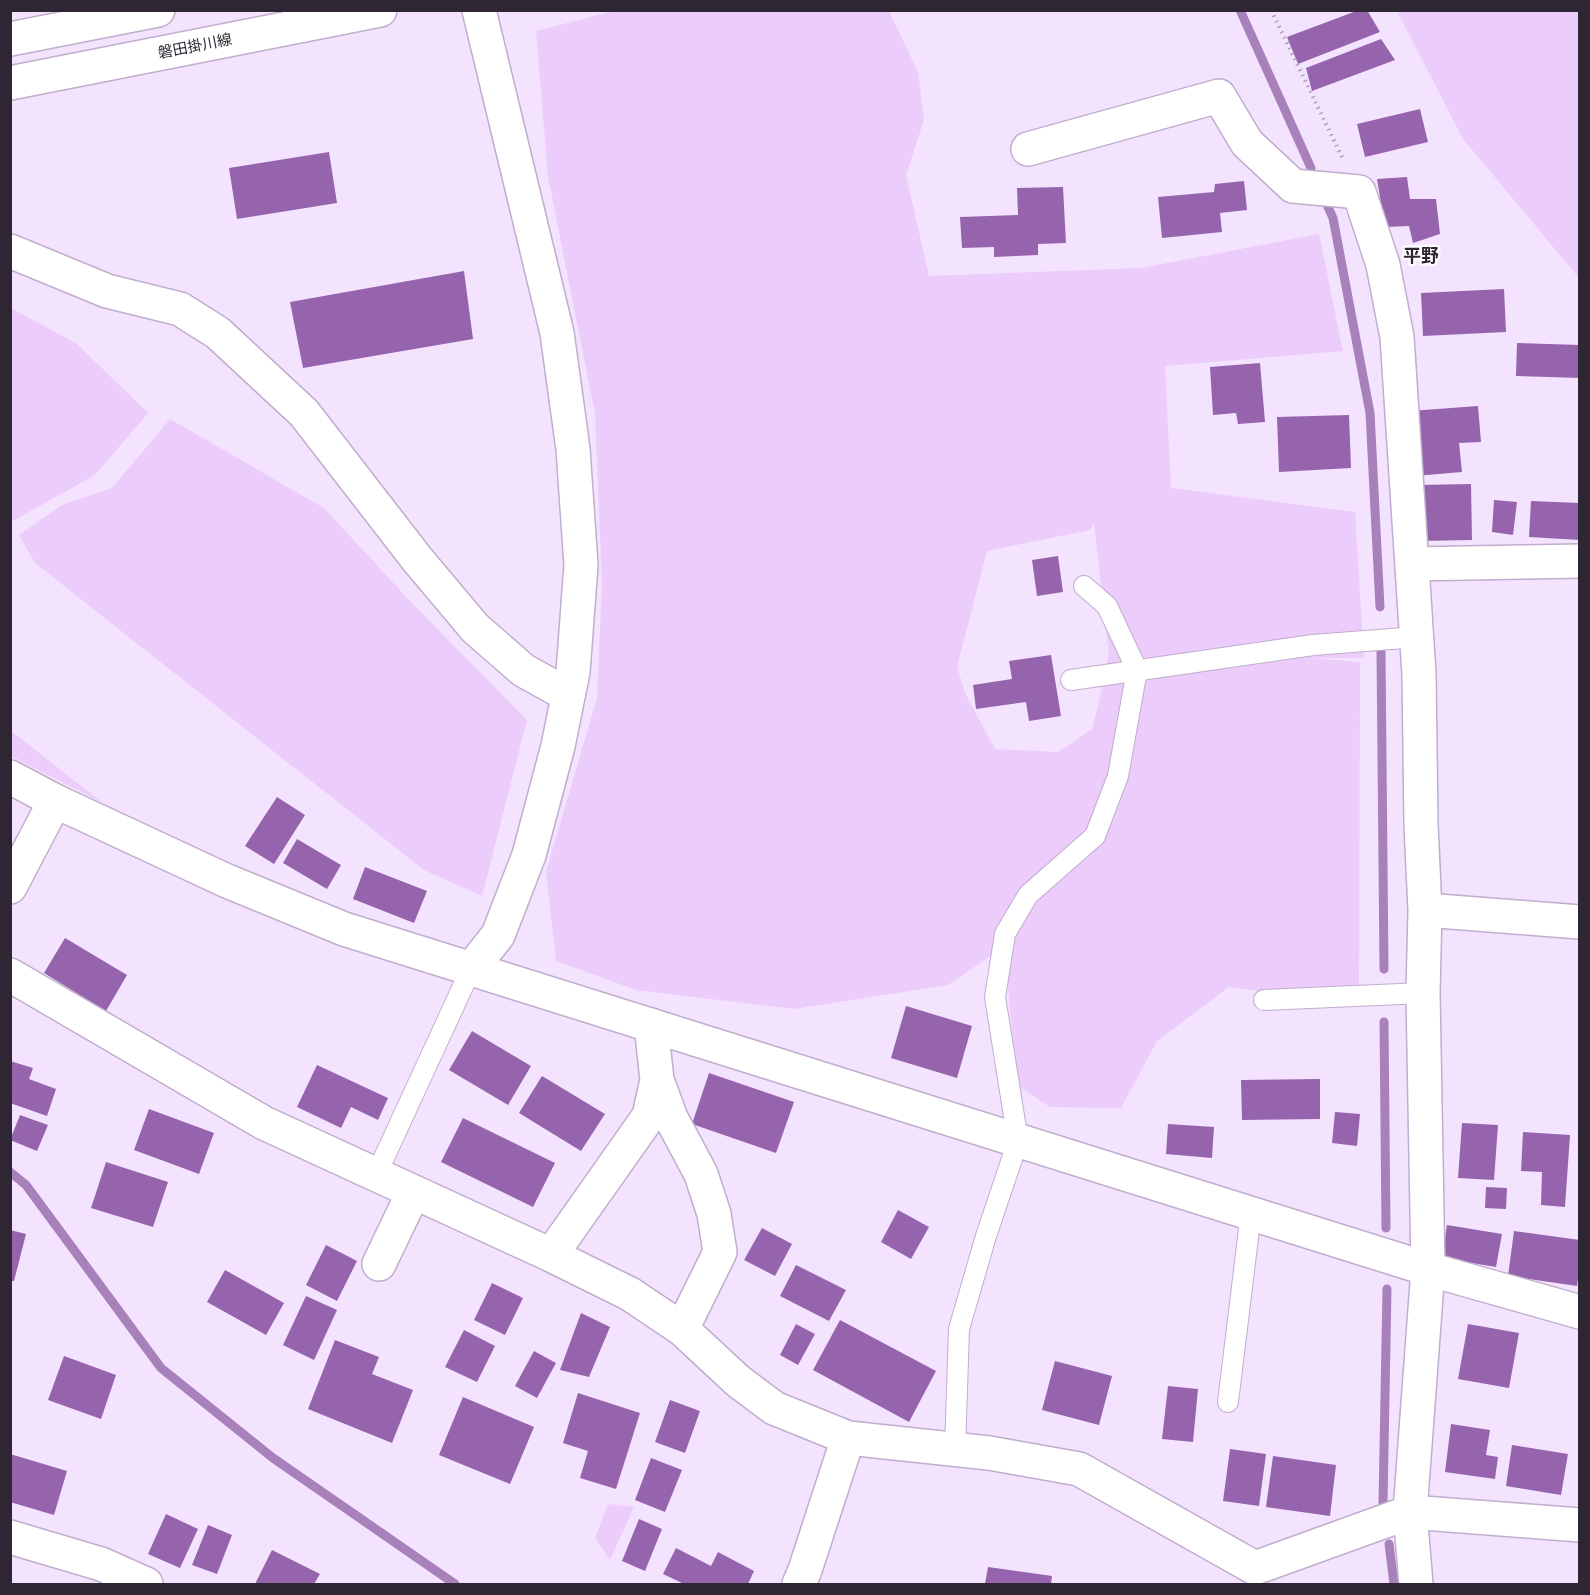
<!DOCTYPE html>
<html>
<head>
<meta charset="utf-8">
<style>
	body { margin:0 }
	#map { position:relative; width:1590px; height:1595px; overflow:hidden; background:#f4e3fe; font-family:"Libre Baskerville",serif }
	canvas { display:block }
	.frame { position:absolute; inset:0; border:12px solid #2e2632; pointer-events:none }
</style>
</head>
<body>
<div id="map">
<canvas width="1590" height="1595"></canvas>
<div class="frame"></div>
</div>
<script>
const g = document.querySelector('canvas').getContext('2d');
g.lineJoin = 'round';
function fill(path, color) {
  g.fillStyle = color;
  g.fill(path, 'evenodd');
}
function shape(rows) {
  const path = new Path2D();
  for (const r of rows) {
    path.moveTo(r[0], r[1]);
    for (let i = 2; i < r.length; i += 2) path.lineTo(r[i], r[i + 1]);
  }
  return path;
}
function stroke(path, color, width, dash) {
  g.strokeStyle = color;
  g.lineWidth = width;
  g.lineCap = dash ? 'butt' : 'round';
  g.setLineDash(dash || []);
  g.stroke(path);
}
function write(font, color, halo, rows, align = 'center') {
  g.font = font + ' "Libre Baskerville","Noto Sans JP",serif';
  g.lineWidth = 4.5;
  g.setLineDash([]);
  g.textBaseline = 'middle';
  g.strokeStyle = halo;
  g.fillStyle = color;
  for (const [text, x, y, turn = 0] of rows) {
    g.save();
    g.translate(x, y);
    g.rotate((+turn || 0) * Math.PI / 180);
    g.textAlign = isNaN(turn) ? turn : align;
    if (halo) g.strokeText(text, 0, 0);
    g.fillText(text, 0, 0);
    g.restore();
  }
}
fill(shape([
	[618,10,889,11,918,72,924,120,906,175,929,276,1141,268,1319,234,1343,351,1165,366,1171,488,1355,512,1364,658,1310,658,1360,662,1359,1004,1229,987,1157,1041,1121,1108,1050,1107,1018,1086,1012,1035,1005,946,948,985,794,1009,636,990,556,961,546,872,597,698,602,584,595,414,548,176,536,31],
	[1094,524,1109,653,1098,706,1092,729,1058,752,995,749,966,695,957,667,987,551,1090,530],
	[1397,11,1579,11,1579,278,1463,139],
	[11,308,77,344,148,413,95,475,11,522],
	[170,419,324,508,410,601,527,720,482,896,424,870,35,563,19,535,62,505,112,488],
	[11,731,103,803,11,756],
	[608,1504,634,1507,610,1560,595,1538]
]), '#ebccfb');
stroke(shape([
	[1240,10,1311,168],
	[1323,196,1333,218,1370,413,1380,607],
	[1381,652,1384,969],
	[1384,1022,1386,1228],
	[10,1172,26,1185,161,1368,273,1458,455,1584],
	[1383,1503,1387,1289],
	[1389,1544,1394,1584]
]), '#a881bb', 9);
fill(shape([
	[1359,10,1367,10,1380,32,1298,64,1287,37],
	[1381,39,1395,60,1312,91,1306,68],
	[1420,109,1428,142,1365,157,1357,124],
	[329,152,337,203,237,219,229,168],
	[1407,177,1410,199,1436,199,1440,234,1413,243,1409,226,1385,227,1377,179],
	[1244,181,1247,210,1220,213,1222,232,1162,238,1158,197,1214,192,1215,184],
	[1063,187,1066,243,1038,244,1038,255,994,257,994,247,962,248,960,217,1018,215,1017,188],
	[464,271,473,339,303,368,290,302],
	[1504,289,1506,332,1423,336,1421,293],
	[1517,343,1580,345,1580,378,1516,376],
	[1260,363,1265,422,1238,424,1236,413,1213,415,1210,367],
	[1478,406,1481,442,1459,443,1462,472,1415,476,1410,411],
	[1349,415,1351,468,1279,472,1277,417],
	[1471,484,1472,540,1419,541,1418,485],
	[1494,500,1517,502,1513,535,1492,532],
	[1531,501,1580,503,1580,540,1529,537],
	[1058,556,1063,592,1037,596,1032,560],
	[1051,655,1061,716,1029,721,1026,702,976,709,973,685,1012,679,1009,661],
	[277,797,305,815,274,864,245,846],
	[297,839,341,865,327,889,283,863],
	[365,867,427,891,414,923,353,899],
	[65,938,127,975,106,1011,44,973],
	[906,1006,972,1026,957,1078,891,1058],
	[472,1031,531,1066,508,1105,449,1070],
	[10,1061,33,1068,29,1079,56,1089,47,1116,10,1103],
	[317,1065,388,1098,378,1120,351,1107,341,1128,297,1107],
	[709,1073,794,1102,776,1153,692,1124],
	[542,1076,605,1114,581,1151,519,1113],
	[1320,1079,1320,1119,1242,1120,1241,1080],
	[149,1109,214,1133,199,1174,134,1150],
	[1335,1112,1360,1114,1357,1146,1332,1143],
	[20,1115,48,1125,37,1151,10,1140],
	[463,1118,555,1163,533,1207,441,1162],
	[1462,1123,1498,1125,1494,1180,1458,1178],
	[1168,1124,1214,1127,1212,1158,1166,1154],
	[1523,1132,1570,1135,1565,1207,1541,1205,1542,1172,1521,1171],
	[106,1162,168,1182,153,1227,91,1208],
	[1486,1187,1507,1188,1506,1209,1485,1208],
	[898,1210,929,1227,911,1259,881,1242],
	[1447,1225,1502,1234,1496,1267,1442,1258],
	[762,1228,792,1244,775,1276,744,1260],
	[10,1230,26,1234,14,1281,10,1281],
	[1514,1231,1580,1240,1580,1264,1577,1286,1508,1276],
	[326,1245,357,1261,337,1301,306,1285],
	[796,1265,846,1290,829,1321,780,1296],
	[225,1270,284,1303,266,1335,207,1302],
	[492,1283,523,1298,505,1335,474,1320],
	[306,1296,337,1310,314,1360,283,1345],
	[581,1313,610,1327,589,1377,560,1370],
	[840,1320,936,1371,909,1422,813,1370],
	[796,1324,815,1334,798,1365,780,1355],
	[1468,1324,1519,1333,1509,1388,1458,1379],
	[464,1330,495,1346,477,1382,445,1367],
	[335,1340,379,1357,372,1374,413,1390,392,1443,308,1409],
	[534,1351,556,1363,537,1398,515,1386],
	[64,1356,116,1375,101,1419,48,1400],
	[1055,1361,1112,1376,1099,1425,1042,1410],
	[1168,1386,1198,1389,1193,1442,1162,1439],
	[578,1393,640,1413,616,1489,580,1478,588,1451,563,1443],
	[463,1397,534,1427,510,1484,439,1455],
	[670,1400,700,1411,685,1453,655,1442],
	[1451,1424,1490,1430,1486,1455,1498,1457,1495,1479,1445,1472],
	[1512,1445,1568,1454,1561,1495,1506,1486],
	[1230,1449,1266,1454,1259,1506,1223,1501],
	[10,1454,67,1471,54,1515,10,1502],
	[1273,1456,1336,1465,1330,1516,1266,1507],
	[651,1458,682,1470,665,1512,635,1500],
	[166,1514,198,1529,180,1568,148,1554],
	[639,1519,662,1529,645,1571,622,1561],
	[208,1525,232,1535,217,1574,192,1565],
	[676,1548,711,1566,718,1552,754,1571,748,1584,684,1584,663,1574],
	[272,1550,320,1574,314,1584,255,1584],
	[988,1567,1052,1576,1051,1584,985,1584]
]), '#9564ad');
const service = shape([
	[1071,680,1313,645,1417,637],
	[1264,1000,1423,993],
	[376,1175,471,969],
	[1228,1402,1251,1213],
	[955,1450,959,1329,986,1236,1018,1141,995,997,1005,934,1028,895,1095,836,1118,776,1137,670,1107,606,1084,586]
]);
const minor = shape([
	[1028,149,1219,96,1247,143,1293,186,1359,192,1383,265,1397,337,1419,674,1421,825,1425,910,1423,993,1428,1269,1410,1512,1416,1584],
	[10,251,107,291,180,309,218,333,304,413,417,559,475,628,523,670,568,695],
	[1412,564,1580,561],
	[10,887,55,801],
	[1425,910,1580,922],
	[10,975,264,1123,551,1255,630,1294,682,1329,738,1381,774,1408,848,1438,989,1453,1079,1469,1255,1568,1410,1512,1580,1525],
	[651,1025,657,1080,671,1118,701,1174,714,1214,720,1252,682,1329],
	[551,1255,649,1116,657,1080],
	[379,1264,413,1193],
	[10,1537,101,1564,146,1584],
	[799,1584,805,1570,848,1438]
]);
const tertiary = shape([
	[10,777,55,801,227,881,344,929,1428,1269,1580,1312],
	[471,969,498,935,529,855,558,746,573,672,581,565,573,449,557,333,479,10]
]);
const secondary = shape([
	[10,39,158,10],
	[10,83,380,10]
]);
stroke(service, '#c1adcc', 22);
stroke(minor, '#c1adcc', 36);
stroke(tertiary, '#c1adcc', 36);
stroke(secondary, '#c1adcc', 36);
stroke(shape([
	[1271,10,1343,159]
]), '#aea0b6', 4, [1.5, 4.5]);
stroke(service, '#fff', 20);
stroke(minor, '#fff', 33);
stroke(tertiary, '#fff', 33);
stroke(secondary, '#fff', 33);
write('15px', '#2e2632', '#fff', [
	["磐田掛川線",195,47,-11]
]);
write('bold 18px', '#2e2632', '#fff', [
	["平野",1421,257]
]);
</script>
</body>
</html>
